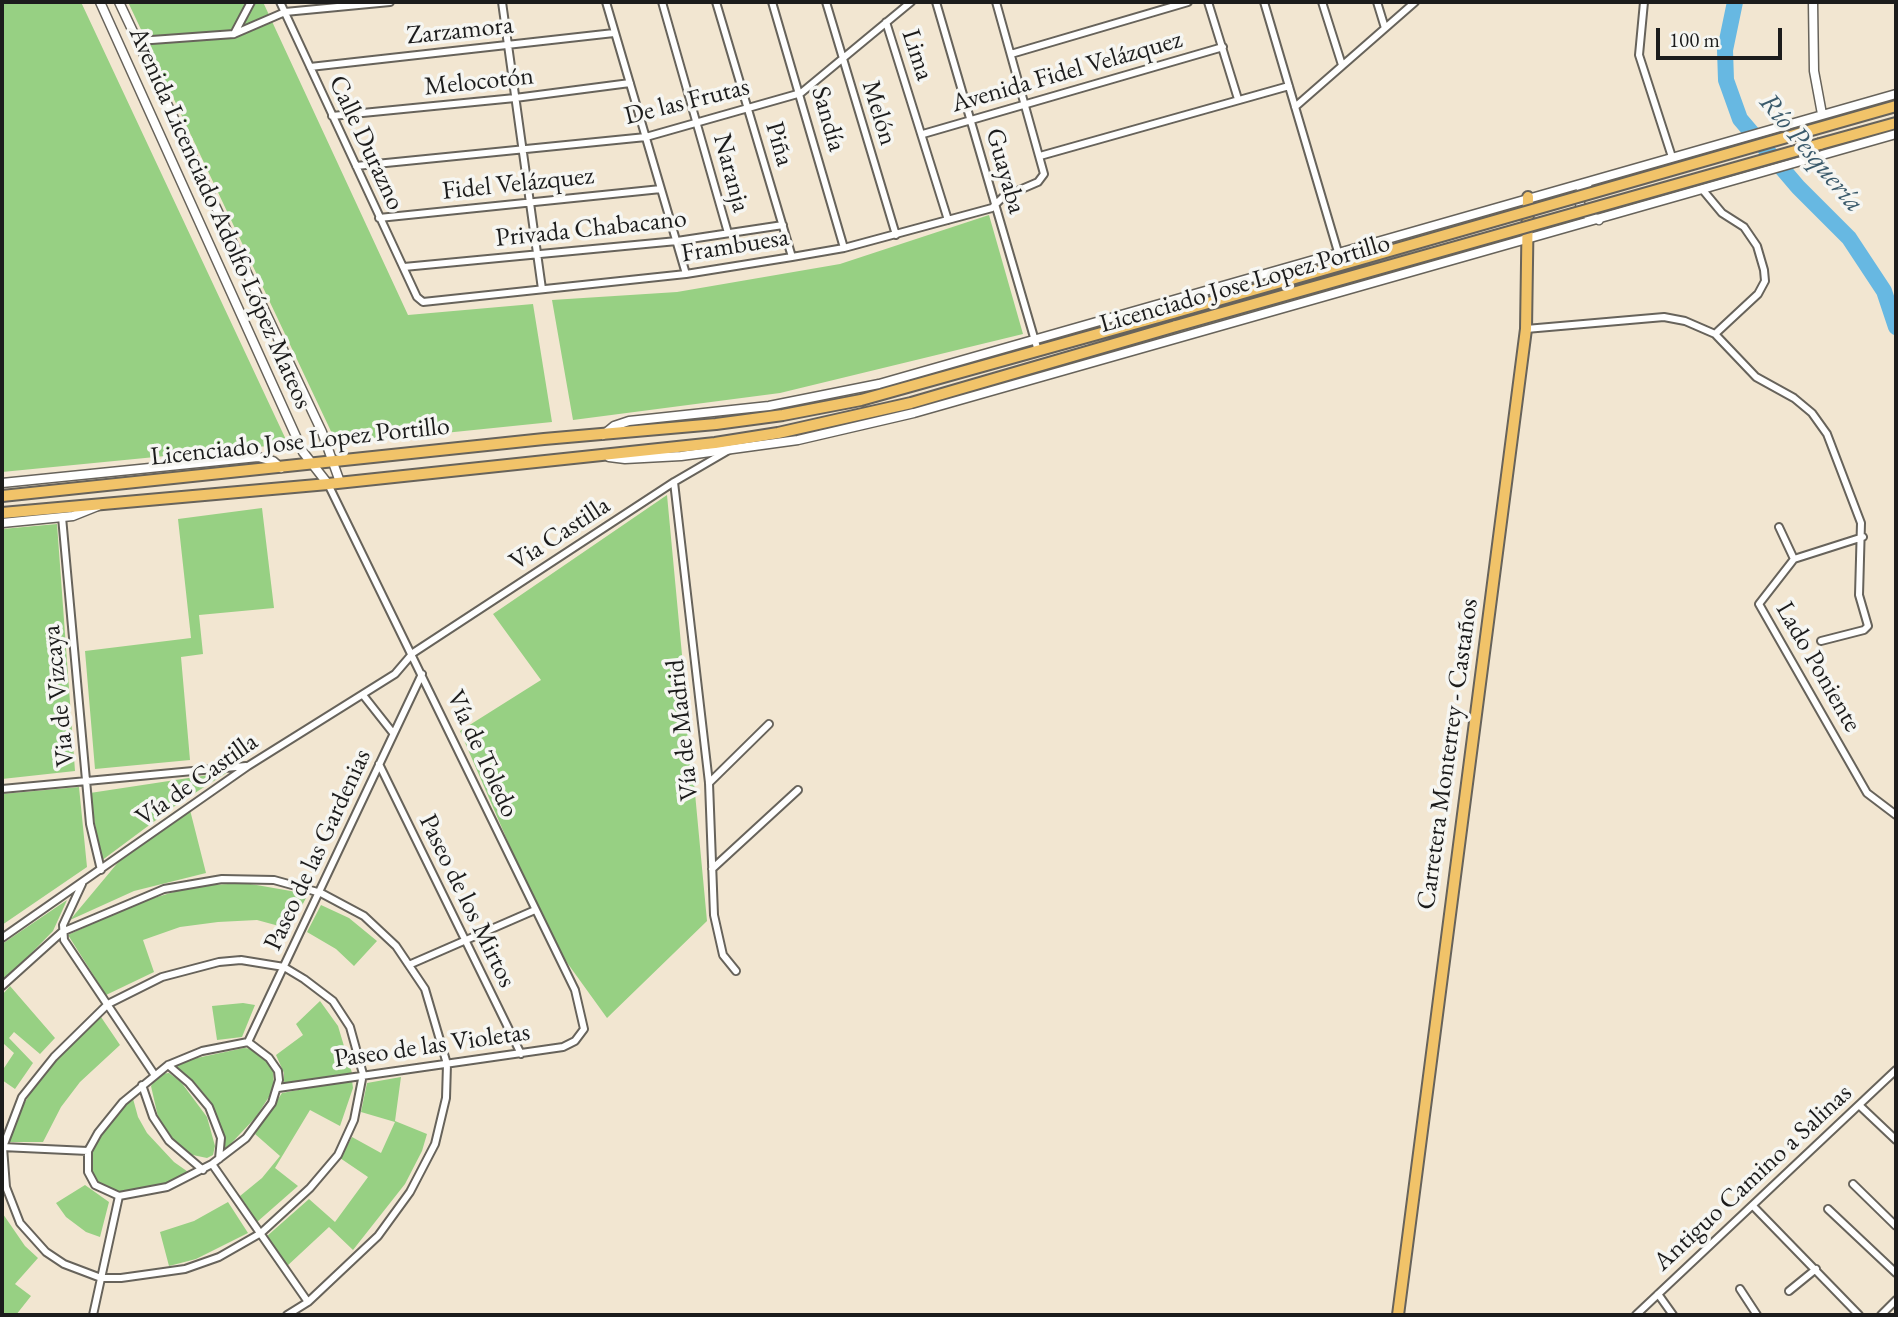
<!DOCTYPE html>
<html>
<head>
<meta charset="utf-8">
<style>
	body { margin:0 }
	#map { position:relative; width:1898px; height:1317px; overflow:hidden; background:#f2e6d1; font-family:"EB Garamond",serif }
	canvas { display:block }
	.frame { position:absolute; inset:0; border:4px solid #1c1c1c; pointer-events:none }
	.scale { position:absolute; left:1656px; top:28px; width:126px; height:32px; box-sizing:border-box; border:4px solid #1c1c1c; border-top:0; padding-left:9px; font-size:21px; line-height:24px; white-space:nowrap; color:#1c1c1c; -webkit-text-stroke:5px #f6f6f2; paint-order:stroke }
</style>
</head>
<body>
<div id="map">
<canvas width="1898" height="1317"></canvas>
<div class="frame"></div>
<div class="scale">100 m</div>
</div>
<script>
const g = document.querySelector('canvas').getContext('2d');
g.lineJoin = 'round';
function fill(path, color) {
  g.fillStyle = color;
  g.fill(path, 'evenodd');
}
function shape(rows) {
  const path = new Path2D();
  for (const r of rows) {
    path.moveTo(r[0], r[1]);
    for (let i = 2; i < r.length; i += 2) path.lineTo(r[i], r[i + 1]);
  }
  return path;
}
function stroke(path, color, width, dash) {
  g.strokeStyle = color;
  g.lineWidth = width;
  g.lineCap = dash ? 'butt' : 'round';
  g.setLineDash(dash || []);
  g.stroke(path);
}
function write(font, color, halo, rows, align = 'center') {
  g.font = font + ' "EB Garamond",serif';
  g.lineWidth = 7;
  g.setLineDash([]);
  g.textBaseline = 'middle';
  g.strokeStyle = halo;
  g.fillStyle = color;
  for (const [text, x, y, turn = 0] of rows) {
    g.save();
    g.translate(x, y);
    g.rotate((+turn || 0) * Math.PI / 180);
    g.textAlign = isNaN(turn) ? turn : align;
    if (halo) g.strokeText(text, 0, 0);
    g.fillText(text, 0, 0);
    g.restore();
  }
}
fill(shape([
	[2,2,81,2,288,444,2,472],
	[128,2,263,2,408,315,533,304,552,422,337,444],
	[989,215,1023,334,780,393,573,420,552,300,677,292,840,264],
	[667,495,707,921,607,1018,550,939,460,731,541,680,493,614],
	[262,508,274,608,199,615,203,654,181,657,190,760,95,769,85,651,191,638,178,519],
	[57,524,75,771,2,779,2,529],
	[228,772,179,803,101,861,90,793],
	[79,787,87,867,2,925,2,794],
	[190,810,206,873,134,891,70,920,120,860],
	[245,883,308,894,290,929,257,920,218,922,180,927,143,940,154,972,106,995,68,935,137,903,194,886],
	[67,900,53,931,2,983,2,944],
	[321,905,349,918,377,941,354,966,336,949,307,932],
	[10,986,55,1038,40,1054,14,1032,9,1038,33,1063,15,1089,2,1080,2,1071,14,1053,4,1044,2,1047,2,995],
	[320,1001,338,1026,352,1073,284,1085,284,1073,276,1055,303,1035,296,1024],
	[243,1003,255,1005,242,1037,217,1040,212,1006],
	[101,1017,120,1045,80,1082,61,1107,43,1142,8,1142,22,1107,41,1076,72,1041],
	[244,1048,254,1049,273,1068,274,1089,256,1117,223,1152,224,1136,211,1102,196,1084,173,1067,192,1059],
	[169,1073,181,1082,207,1117,215,1146,213,1155,207,1158,188,1154,177,1145,158,1117,151,1086,160,1074],
	[401,1077,395,1121,427,1134,422,1151,405,1184,353,1250,329,1227,286,1267,266,1237,309,1199,335,1222,368,1177,340,1158,352,1137,381,1153,395,1122,361,1112,367,1083],
	[352,1080,353,1088,340,1126,310,1110,275,1168,298,1186,257,1222,240,1196,262,1178,280,1156,255,1134,282,1093],
	[132,1095,138,1117,147,1133,174,1162,191,1174,167,1184,120,1194,100,1186,93,1179,89,1171,91,1151,98,1137],
	[85,1185,109,1202,100,1237,86,1232,66,1217,56,1203],
	[228,1202,248,1233,196,1259,169,1266,160,1232,194,1221],
	[3,1214,25,1246,38,1258,15,1284,31,1296,16,1315,2,1315]
]), '#97d083');
stroke(shape([
	[1735,2,1725,50,1726,80,1740,119,1798,187,1849,238,1884,291,1896,327]
]), '#67b8e2', 16);
const minor = shape([
	[280,2,417,297,423,302,686,274,792,257,844,248,992,208,1003,197,1038,182,1044,174,996,2],
	[502,2,542,289],
	[606,2,686,274],
	[662,2,728,233],
	[716,2,792,257],
	[772,2,844,248],
	[826,2,896,235],
	[936,2,1038,351],
	[1208,2,1238,99],
	[1264,2,1338,252],
	[1322,2,1342,65],
	[1377,2,1385,28],
	[1644,2,1639,55,1672,157],
	[886,22,948,220],
	[234,34,251,2],
	[138,41,234,34,285,12,390,2],
	[1011,54,1188,2],
	[310,67,614,33],
	[1295,107,1415,2],
	[332,116,515,98,630,83],
	[923,134,1223,47],
	[1040,156,1289,86],
	[356,166,646,137,801,93,911,2],
	[1702,189,1722,213,1744,227,1757,246,1764,270,1765,281,1758,294,1715,334],
	[379,218,661,189],
	[404,267,677,241,783,225],
	[1526,329,1664,317,1685,321,1715,334,1756,377,1794,398,1812,413,1827,434,1861,523,1859,595,1868,626,1864,630,1821,641],
	[674,482,709,783,714,915,723,955,736,971],
	[62,517,90,824,101,870],
	[1779,527,1794,559],
	[1863,537,1794,559,1759,604,1867,793,1896,815],
	[363,695,393,733],
	[379,764,521,1054],
	[709,783,769,724],
	[2,789,246,766],
	[712,869,798,790],
	[82,884,63,925,64,940,154,1074],
	[2,938,248,766,395,674,413,653,674,482,729,450],
	[241,960,284,967,304,979,333,1001,350,1027,363,1074,354,1120,338,1155,310,1188,261,1233,219,1257,185,1269,121,1278,101,1278,64,1264,46,1252,20,1223,6,1187,3,1147,22,1097,54,1057,108,1004,162,977,219,962,241,960],
	[411,964,535,910],
	[2,986,62,932,164,889,222,879,274,880,321,893,364,916,396,946,425,989,447,1064,446,1098,435,1144,410,1192,378,1236,308,1302,287,1315],
	[248,1042,269,1058,278,1071,279,1080,272,1103,246,1138,212,1164,167,1187,119,1196,95,1185,88,1172,88,1151,98,1133,123,1102,168,1065,202,1051,248,1042],
	[248,1042,422,674],
	[168,1065,189,1083,209,1107,221,1138,219,1159],
	[142,1085,153,1117,169,1141,203,1170],
	[278,1088,563,1047,575,1041,584,1029,575,990,328,484],
	[1859,1105,1896,1140],
	[2,1147,88,1151],
	[212,1164,308,1302],
	[1853,1184,1896,1226],
	[1753,1206,1859,1315],
	[1828,1209,1896,1273],
	[1740,1289,1757,1315],
	[1789,1291,1816,1269],
	[1658,1294,1673,1315],
	[93,1315,119,1196],
	[1636,1315,1896,1070],
	[1881,1315,1896,1300]
]);
const tertiary = shape([
	[100,2,303,452,328,484],
	[119,2,322,432,340,482],
	[1813,2,1814,71,1822,114],
	[1589,182,1579,193,1580,204,1586,214,1599,220],
	[603,435,614,426,629,421,769,406,879,384,1896,94],
	[609,457,625,459,681,456,798,440,914,413,1896,134],
	[2,483,258,457,273,461,281,468],
	[2,523,73,516,98,506]
]);
const primary = shape([
	[1398,1315,1526,329,1528,197]
]);
const trunk = shape([
	[1801,133,1896,106],
	[1820,144,1896,123],
	[2,496,544,439,716,424,783,415,861,400,1173,313],
	[2,513,328,484,715,443,778,433,911,403,1176,326]
]);
stroke(minor, '#67635b', 10);
stroke(tertiary, '#67635b', 11);
stroke(primary, '#67635b', 14);
stroke(trunk, '#67635b', 14);
stroke(minor, '#fff', 6);
stroke(tertiary, '#fff', 8);
stroke(primary, '#f1c369', 10);
stroke(trunk, '#f1c369', 10);
const trunkBridge = shape([
	[1173,313,1801,133],
	[1176,326,1820,144]
]);
stroke(trunkBridge, '#67635b', 14, []);
stroke(trunkBridge, '#f1c369', 10);
write('26px', '#1c1c1c', '#f6f6f2', [
	["Zarzamora",460,31,-6],
	["Lima",917,55,72],
	["Avenida Fidel Velázquez",1067,72,-16],
	["Melocotón",479,82,-6],
	["De las Frutas",687,102,-14],
	["Melón",879,113,73],
	["Sandía",828,119,74],
	["Calle Durazno",366,143,65],
	["Piña",779,144,74],
	["Guayaba",1005,171,74],
	["Naranja",731,173,75],
	["Fidel Velázquez",518,184,-6],
	["Avenida Licenciado Adolfo López Mateos",220,218,66],
	["Privada Chabacano",591,229,-6],
	["Frambuesa",735,246,-9],
	["Licenciado Jose Lopez Portillo",1245,284,-16],
	["Licenciado Jose Lopez Portillo",300,442,-6],
	["Via Castilla",560,534,-33],
	["Lado Poniente",1818,667,60],
	["Via de Vizcaya",59,696,-96],
	["Vía de Madrid",683,730,-96],
	["Vía de Toledo",482,754,65],
	["Carretera Monterrey - Castaños",1448,754,-82],
	["Vía de Castilla",197,780,-35],
	["Paseo de las Gardenias",318,850,-65],
	["Paseo de los Mirtos",467,901,64],
	["Paseo de las Violetas",432,1046,-8],
	["Antiguo Camino a Salinas",1753,1178,-43]
]);
write('italic 28px', '#3a5a6b', '#f6f6f2', [
	["Río Pesquería",1811,153,50]
]);
</script>
</body>
</html>
